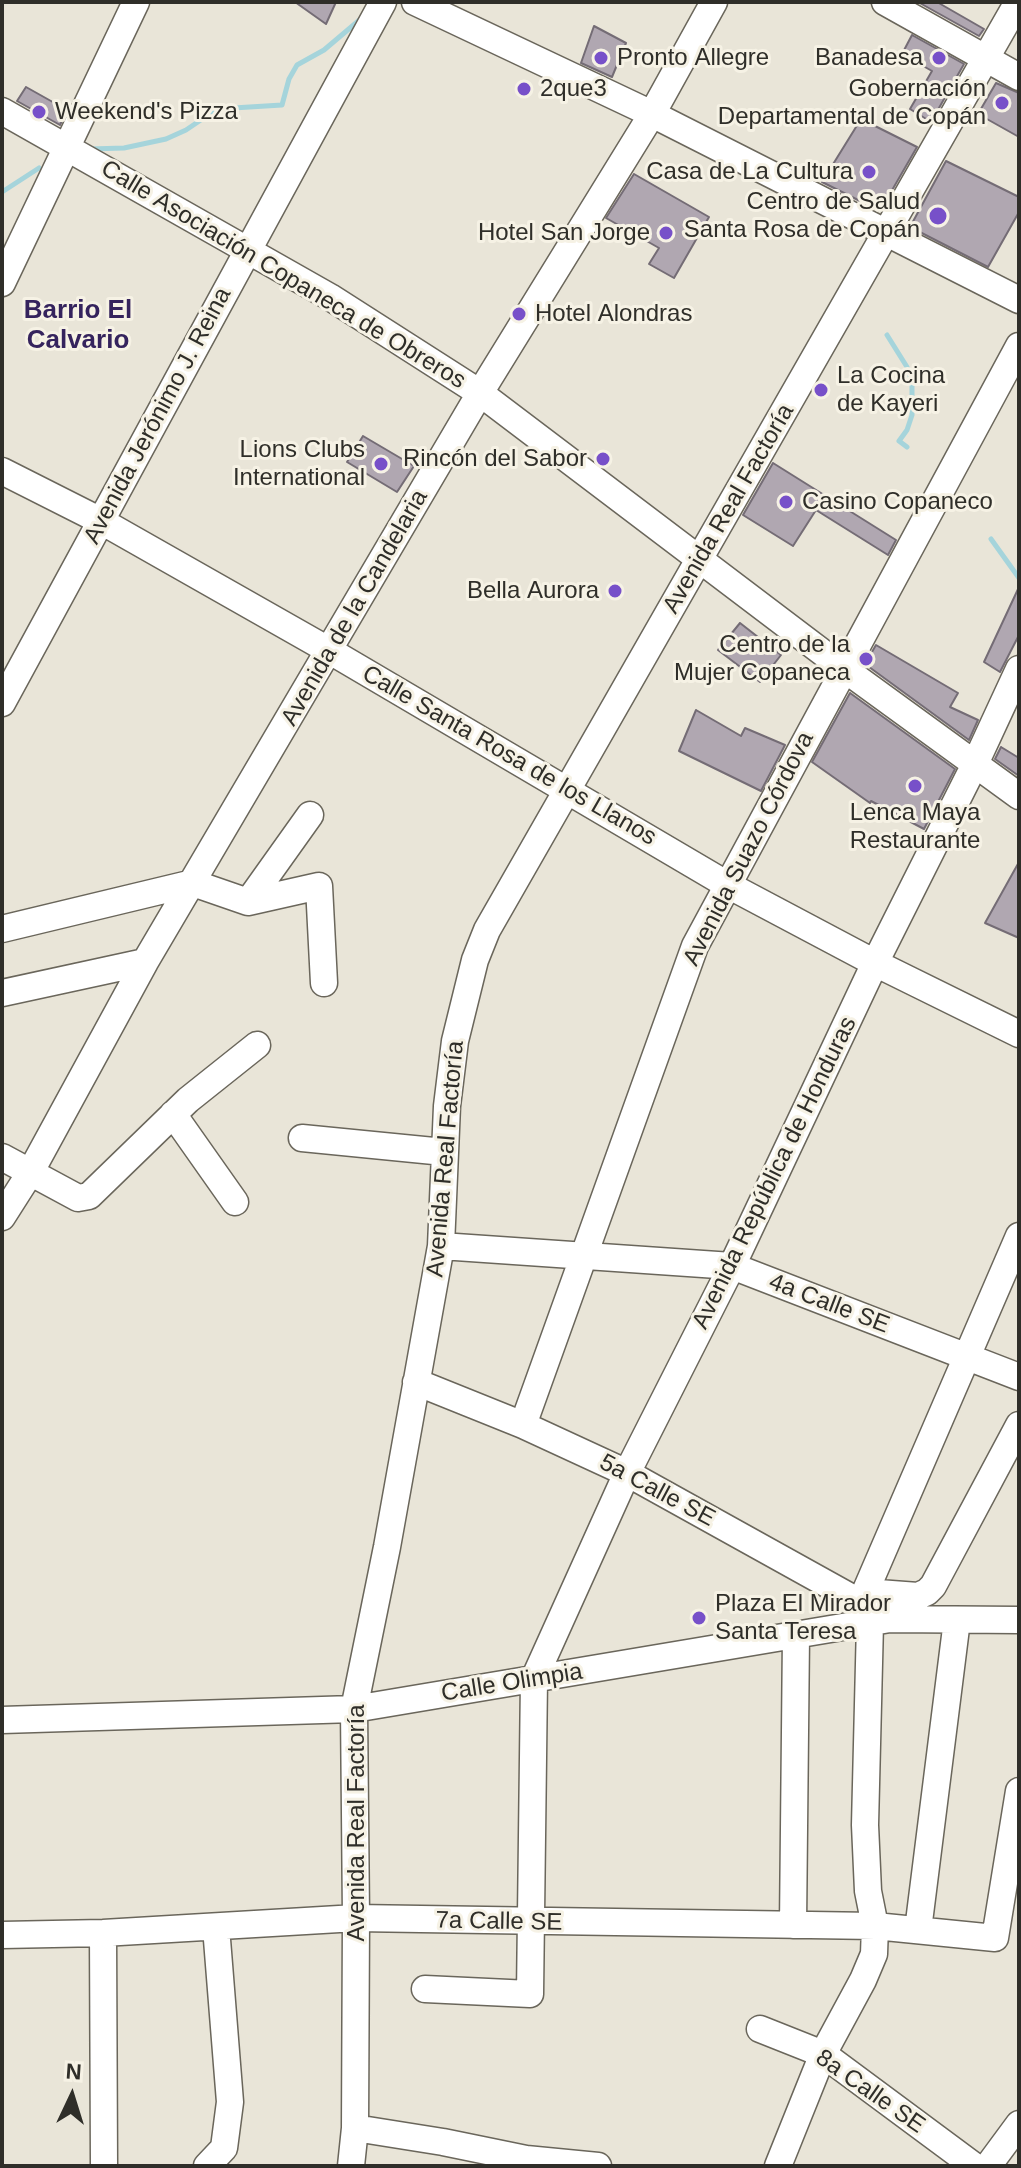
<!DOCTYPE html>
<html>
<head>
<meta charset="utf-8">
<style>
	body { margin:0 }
	#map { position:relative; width:1021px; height:2168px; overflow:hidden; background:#e9e5d8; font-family:Arial,sans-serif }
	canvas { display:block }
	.frame { position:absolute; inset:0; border:4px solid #2f2e29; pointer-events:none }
	.north { position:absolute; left:32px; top:2056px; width:80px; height:80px; -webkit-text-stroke:6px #f6f2e5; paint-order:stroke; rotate:4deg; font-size:22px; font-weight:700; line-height:32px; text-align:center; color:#2f2e29 }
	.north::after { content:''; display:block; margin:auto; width:28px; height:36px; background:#2f2e29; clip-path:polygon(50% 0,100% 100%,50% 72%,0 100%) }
</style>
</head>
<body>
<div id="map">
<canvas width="1021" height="2168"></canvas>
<div class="frame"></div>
<div class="north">N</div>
</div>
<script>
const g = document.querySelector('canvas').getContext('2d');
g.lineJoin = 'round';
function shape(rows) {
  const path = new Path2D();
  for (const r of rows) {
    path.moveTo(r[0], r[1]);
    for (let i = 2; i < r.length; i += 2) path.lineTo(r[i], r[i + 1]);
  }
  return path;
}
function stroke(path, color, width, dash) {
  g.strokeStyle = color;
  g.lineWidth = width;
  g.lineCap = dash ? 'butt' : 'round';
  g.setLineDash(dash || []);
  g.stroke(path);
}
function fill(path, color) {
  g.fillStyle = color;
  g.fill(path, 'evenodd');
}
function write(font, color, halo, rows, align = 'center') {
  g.font = font + ' Arial,sans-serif';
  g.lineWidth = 6;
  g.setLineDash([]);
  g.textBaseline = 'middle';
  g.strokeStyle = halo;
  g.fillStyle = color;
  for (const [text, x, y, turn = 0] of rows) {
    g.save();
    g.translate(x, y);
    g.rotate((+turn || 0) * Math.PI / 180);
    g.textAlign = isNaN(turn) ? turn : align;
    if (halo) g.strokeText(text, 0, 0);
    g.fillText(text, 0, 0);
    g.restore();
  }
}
stroke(shape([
	[90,149,124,148,166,139,186,130,217,109,282,105,289,79,297,65,324,50,363,17],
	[2,192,39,168],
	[887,335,907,367,912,382,912,415,907,430,899,441,907,447],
	[991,539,1019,578]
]), '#a5d4db', 5);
const building = shape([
	[295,2,336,2,326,24,295,2],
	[918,2,937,2,984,29,979,36,918,2],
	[594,26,626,43,612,77,581,63,594,26],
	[912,35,964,64,931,122,910,109,932,71,902,54,912,35],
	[996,83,1019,93,1019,137,978,114,996,83],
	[26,87,67,110,60,125,17,101,26,87],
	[861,119,917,147,880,211,822,182,861,119],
	[946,161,1019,197,1019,212,988,267,910,227,946,161],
	[634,174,709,217,674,278,649,264,659,248,606,218,634,174],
	[363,436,414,466,397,492,347,462,363,436],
	[773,463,896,540,888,555,816,510,793,546,743,515,773,463],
	[1019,587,1019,635,1000,672,984,662,1019,587],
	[740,623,781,655,760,682,718,650,740,623],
	[876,645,958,693,950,707,978,720,969,740,865,664,876,645],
	[850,693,955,769,924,829,871,801,870,803,812,762,850,693],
	[696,710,741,736,745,728,785,745,761,791,679,751,696,710],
	[1001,747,1019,758,1019,776,995,759,1001,747],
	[1019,862,1019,938,985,923,1019,862]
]);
fill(building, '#b0a7b1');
stroke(building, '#746c75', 2);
const minor = shape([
	[415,2,652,114,1019,300],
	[885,2,1019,77],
	[2,111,330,297,480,393,843,668,1019,796],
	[2,283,136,2],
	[2,471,101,521,330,651,726,884,875,963,1019,1034],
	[2,703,383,2],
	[248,902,310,815],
	[2,929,193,883,248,902,319,886,324,983],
	[2,993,145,962],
	[173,1114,235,1202],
	[302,1138,444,1152],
	[2,1157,78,1198,89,1196,188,1100,257,1045],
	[2,1217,30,1173,145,962,480,393,652,114,714,2],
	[441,1246,732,1266,1019,1377],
	[416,1382,523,1425,627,1473,890,1619],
	[523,1425,695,946,1019,346],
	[865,1592,918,1596,927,1592,933,1586,1019,1425],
	[860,1604,1019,1236],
	[2,1720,354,1709,890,1619,1019,1620],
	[793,1925,796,1635],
	[918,1930,957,1620],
	[103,1933,104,2166],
	[2,1935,103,1933,356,1918,875,1926,995,1938,1019,1791],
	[425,1989,530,1994,534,1679,627,1473,732,1266,875,963,975,764,1019,669],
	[760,2029,823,2054,974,2166],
	[355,2128,443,2142,526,2159,598,2166],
	[207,2166,224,2148,230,2102,216,1927],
	[351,2166,355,2128,356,1918,354,1709,387,1547,441,1246,447,1106,455,1041,475,960,487,930,1018,2],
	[778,2166,823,2054,863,1980,874,1954,875,1926,868,1891,865,1825,870,1623],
	[988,2166,1019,2124]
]);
stroke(minor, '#6a665b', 29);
stroke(minor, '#fff', 26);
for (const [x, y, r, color] of [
	[601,58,8,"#7750c9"],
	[939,58,8,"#7750c9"],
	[524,89,8,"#7750c9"],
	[1002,103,8,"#7750c9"],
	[39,112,8,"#7750c9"],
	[869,172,8,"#7750c9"],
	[938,216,10,"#7750c9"],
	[666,233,8,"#7750c9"],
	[519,314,8,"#7750c9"],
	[821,390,8,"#7750c9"],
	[603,459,8,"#7750c9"],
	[381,464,8,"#7750c9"],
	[786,502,8,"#7750c9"],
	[615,591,8,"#7750c9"],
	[866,659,8,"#7750c9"],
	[915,786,8,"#7750c9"],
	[699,1618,8,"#7750c9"]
]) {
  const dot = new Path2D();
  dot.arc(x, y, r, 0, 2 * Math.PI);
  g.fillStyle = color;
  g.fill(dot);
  stroke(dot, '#f6f2e5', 3);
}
write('24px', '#2f2e29', '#f6f2e5', [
	["Pronto Allegre",617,58,"left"],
	["Banadesa",923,58],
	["2que3",540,89,"left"],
	["Gobernación",986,89],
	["Departamental de Copán",986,117],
	["Weekend's Pizza",55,112,"left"],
	["Casa de La Cultura",853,172],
	["Centro de Salud",920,202],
	["Santa Rosa de Copán",920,230],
	["Hotel San Jorge",650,233],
	["Hotel Alondras",535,314,"left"],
	["La Cocina",837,376,"left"],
	["de Kayeri",837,404,"left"],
	["Lions Clubs",365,450],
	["International",365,478],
	["Rincón del Sabor",587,459],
	["Casino Copaneco",802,502,"left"],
	["Bella Aurora",599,591],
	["Centro de la",850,645],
	["Mujer Copaneca",850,673],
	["Lenca Maya",915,813,"center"],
	["Restaurante",915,841,"center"],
	["Plaza El Mirador",715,1604,"left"],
	["Santa Teresa",715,1632,"left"]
], 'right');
write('24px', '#2f2e29', '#f6f2e5', [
	["Calle Asociación Copaneca de Obreros",283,275,31],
	["Avenida Jerónimo J. Reina",158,416,-62],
	["Avenida Real Factoría",729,509,-60],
	["Avenida de la Candelaria",355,608,-60],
	["Calle Santa Rosa de los Llanos",509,756,30],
	["Avenida Suazo Córdova",749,849,-63],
	["Avenida Real Factoría",446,1159,-85],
	["Avenida República de Honduras",775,1173,-64],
	["4a Calle SE",829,1304,21],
	["5a Calle SE",657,1491,28],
	["Calle Olimpia",512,1683,-9],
	["Avenida Real Factoría",357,1823,-90],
	["7a Calle SE",499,1922,1],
	["8a Calle SE",870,2092,35]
]);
write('bold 26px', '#35235d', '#f6f2e5', [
	["Barrio El",78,311],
	["Calvario",78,341]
]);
</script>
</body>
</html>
